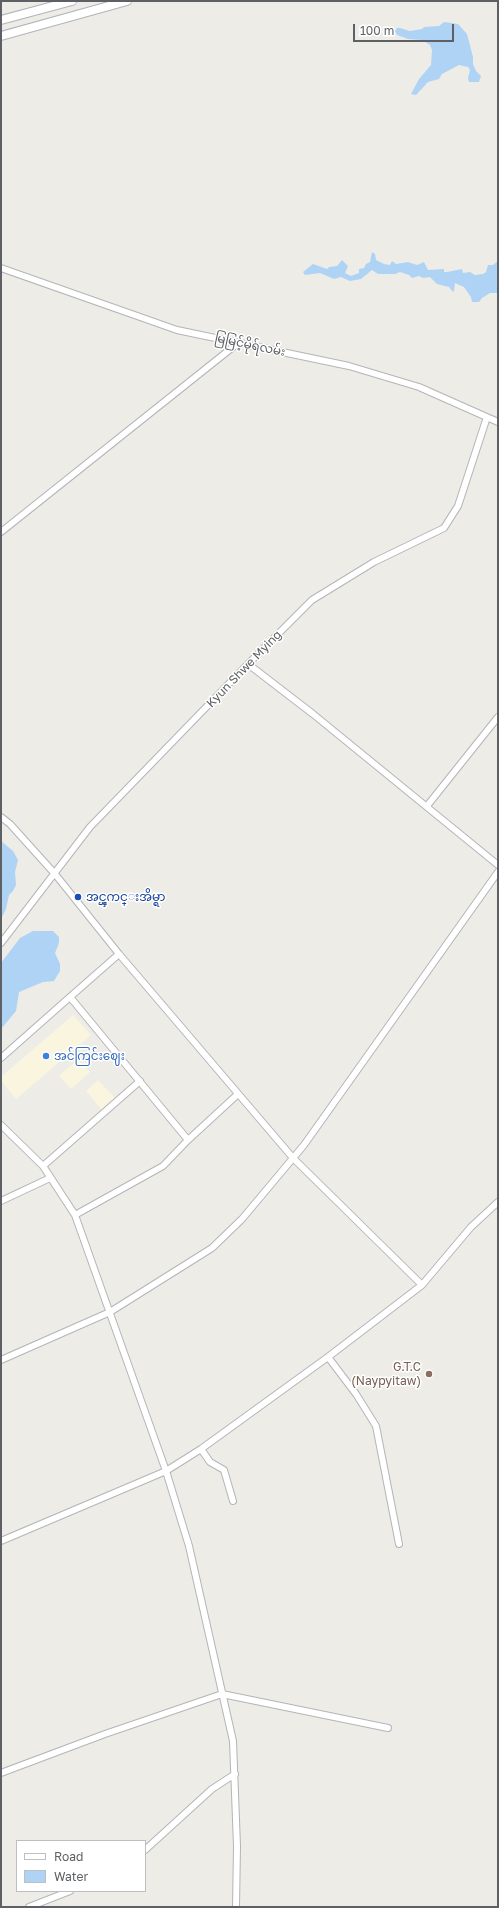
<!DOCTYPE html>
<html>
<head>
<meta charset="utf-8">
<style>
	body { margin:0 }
	#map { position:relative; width:499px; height:1908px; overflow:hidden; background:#eeece6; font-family:"Golos Text",sans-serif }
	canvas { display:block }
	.frame { position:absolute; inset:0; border:2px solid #5d6064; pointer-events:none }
	.legend { position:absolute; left:16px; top:1840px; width:130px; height:52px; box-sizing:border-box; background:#fff; border:1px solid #bebfc1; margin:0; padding:5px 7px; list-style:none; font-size:12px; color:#5d6064 }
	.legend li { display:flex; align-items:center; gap:8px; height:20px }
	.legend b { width:20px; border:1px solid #bebfc1 }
	.scale { position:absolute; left:353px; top:24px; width:101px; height:18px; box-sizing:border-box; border:2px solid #5d6064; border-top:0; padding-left:5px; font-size:12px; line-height:14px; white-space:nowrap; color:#5d6064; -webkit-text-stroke:3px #fff; paint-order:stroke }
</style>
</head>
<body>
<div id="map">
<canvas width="499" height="1908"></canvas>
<div class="frame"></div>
<ul class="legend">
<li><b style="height:5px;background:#fff"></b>Road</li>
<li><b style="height:11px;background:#aed3f5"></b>Water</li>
</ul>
<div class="scale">100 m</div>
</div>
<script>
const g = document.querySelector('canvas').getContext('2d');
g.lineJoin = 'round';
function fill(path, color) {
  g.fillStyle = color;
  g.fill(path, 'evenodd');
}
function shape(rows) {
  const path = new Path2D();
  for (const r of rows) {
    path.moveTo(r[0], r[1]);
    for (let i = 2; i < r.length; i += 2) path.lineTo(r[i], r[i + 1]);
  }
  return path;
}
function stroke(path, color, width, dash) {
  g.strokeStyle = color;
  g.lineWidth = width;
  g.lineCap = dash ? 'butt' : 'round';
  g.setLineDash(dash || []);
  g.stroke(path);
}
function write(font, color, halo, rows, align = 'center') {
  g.font = font + ' "Golos Text","Noto Sans Myanmar",sans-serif';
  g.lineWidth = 3;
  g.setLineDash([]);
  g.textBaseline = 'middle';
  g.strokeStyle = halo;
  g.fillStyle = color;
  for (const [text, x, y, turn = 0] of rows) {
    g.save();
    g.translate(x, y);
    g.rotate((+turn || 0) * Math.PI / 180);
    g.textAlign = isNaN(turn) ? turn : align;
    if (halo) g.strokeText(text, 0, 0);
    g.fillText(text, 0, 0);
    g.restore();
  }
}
fill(shape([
	[73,1015,91,1035,16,1099,1,1081,1,1077],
	[78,1059,90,1072,71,1089,59,1076],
	[98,1080,115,1098,102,1110,86,1091]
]), '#faf5df');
fill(shape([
	[444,22,458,24,467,34,473,57,473,64,476,71,481,76,479,82,469,82,468,78,470,70,468,67,459,65,442,74,439,79,428,82,416,95,411,94,419,79,431,65,432,50,430,45,422,40,408,39,397,35,395,31,397,28,400,28,410,31,422,29,424,27,439,26],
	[372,252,375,254,376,260,384,264,390,265,392,261,396,264,408,262,417,265,424,262,428,270,444,269,444,272,447,272,462,269,463,273,470,272,475,275,483,274,486,272,488,265,493,265,498,261,498,293,490,293,482,298,479,302,472,302,471,297,464,287,455,283,454,291,453,292,449,287,437,284,430,277,423,278,419,276,412,278,409,275,400,272,395,274,378,274,372,270,361,279,350,281,341,277,334,279,320,273,305,275,303,272,313,264,327,269,329,267,337,266,342,260,348,266,345,273,351,276,359,273,359,269,364,268,366,264,370,262],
	[1,841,13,851,18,860,15,872,16,885,13,891,9,895,6,909,1,919],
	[33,931,53,931,59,937,59,943,55,953,60,964,60,971,54,981,43,982,19,992,16,1011,1,1029,1,963,20,938]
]), '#aed3f5');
const minor = shape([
	[1,268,177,330,349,366,419,387,498,422],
	[1,532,238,343],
	[248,664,313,714,498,865],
	[427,806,498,717],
	[1,817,10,824,55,874,119,954,293,1158,422,1285],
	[1,943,90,827,248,664,312,600,374,562,444,528,458,506,487,417],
	[119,954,70,997,188,1140],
	[1,1058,70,997],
	[1,1125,43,1166,75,1215,166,1471,189,1546,233,1741,237,1846,236,1907],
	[43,1166,140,1081],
	[1,1201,50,1178],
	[75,1215,163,1166,188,1140,238,1094],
	[328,1357,356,1394,376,1426,399,1544],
	[1,1360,110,1312,212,1248,242,1219,304,1145,498,872],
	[201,1449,210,1462,224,1470,233,1501],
	[1,1541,166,1471,201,1449,328,1357,422,1285,471,1227,498,1202],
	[1,1773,105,1734,222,1694,388,1728],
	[145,1850,212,1789,235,1774],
	[29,1907,70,1891]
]);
const secondary = shape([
	[1,20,72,1],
	[1,36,127,1]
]);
stroke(minor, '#b3b5b9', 8);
stroke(secondary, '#b2b4b9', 10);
stroke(minor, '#fff', 6);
stroke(secondary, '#fff', 8);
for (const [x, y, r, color] of [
	[78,897,4,"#1a4fb4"],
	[46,1056,4,"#3f7fe0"],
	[429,1374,4,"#8d6e63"]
]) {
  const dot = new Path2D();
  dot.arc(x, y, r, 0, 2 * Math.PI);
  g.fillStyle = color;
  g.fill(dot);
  stroke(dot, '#fff', 1.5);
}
write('12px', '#5d6064', '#fff', [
	["မြမြင့်မိုရ်လမ်း",250,345,12],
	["Kyun Shwe Mying",244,669,-46]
]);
write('12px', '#164399', '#fff', [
	["အင္ၾကင္းအိမ္ရာ",86,897]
], 'left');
write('12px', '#366cbe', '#fff', [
	["အင်ကြင်းဈေး",54,1056]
], 'left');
write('12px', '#785e54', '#fff', [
	["G.T.C",421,1367],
	["(Naypyitaw)",421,1381]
], 'right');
</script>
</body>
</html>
